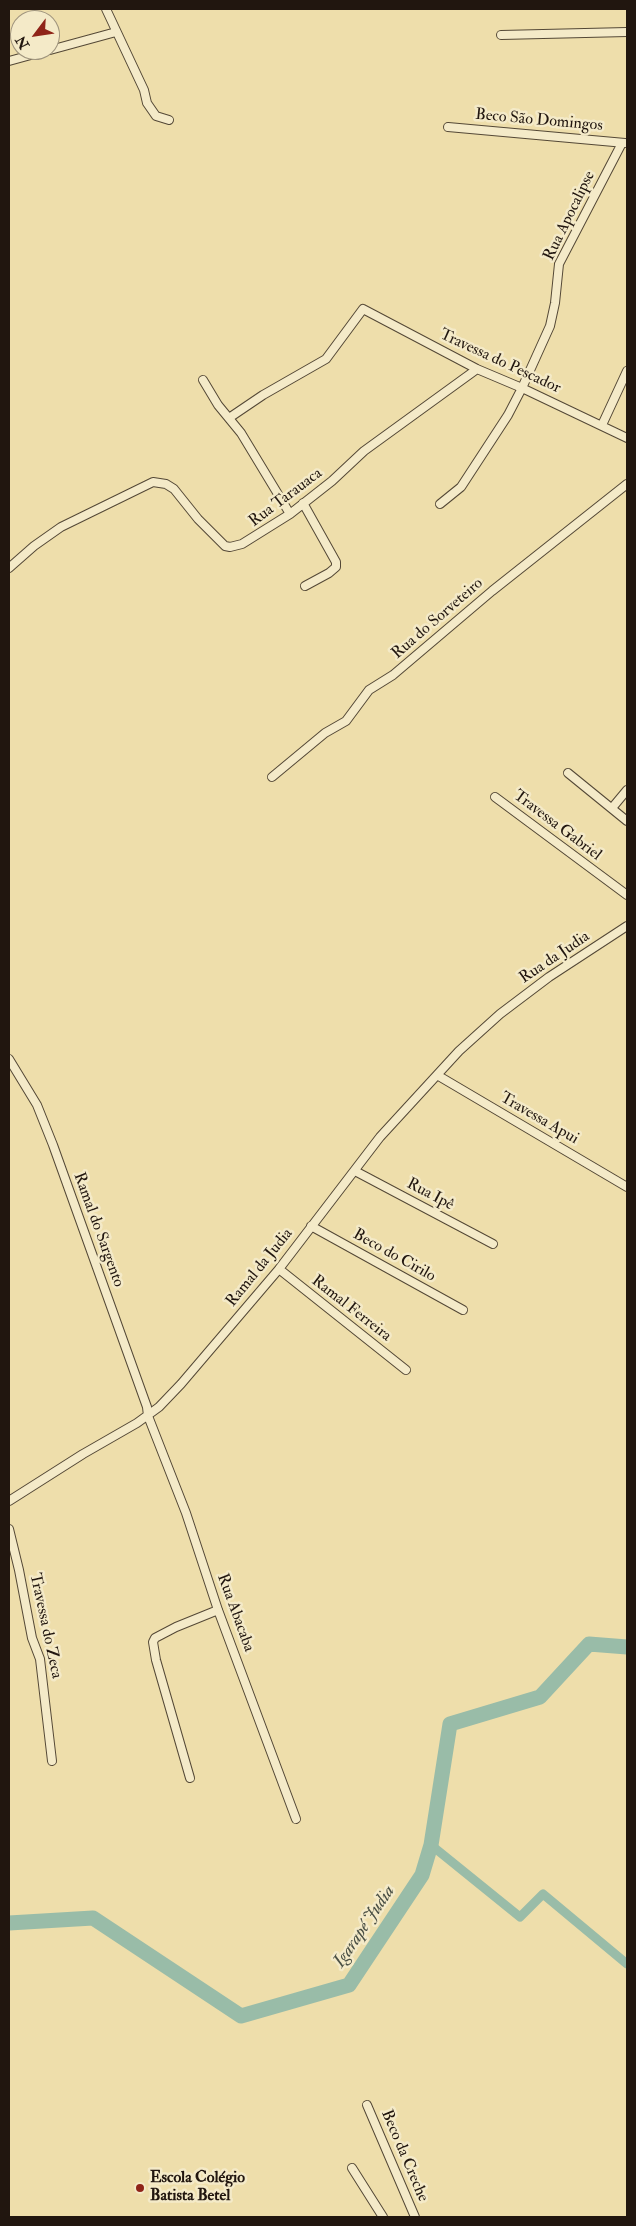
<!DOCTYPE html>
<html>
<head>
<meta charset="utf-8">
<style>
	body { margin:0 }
	#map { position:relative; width:636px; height:2226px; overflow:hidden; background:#eedeab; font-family:"IM FELL Double Pica",serif }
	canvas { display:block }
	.frame { position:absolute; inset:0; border:10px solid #21160f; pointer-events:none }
	.north { position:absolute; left:10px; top:10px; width:50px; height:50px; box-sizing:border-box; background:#f4eac8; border:1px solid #a0957e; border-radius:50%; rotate:239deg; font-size:14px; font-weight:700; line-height:20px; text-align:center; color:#21160f }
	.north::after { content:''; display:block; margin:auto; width:18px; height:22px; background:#8f2418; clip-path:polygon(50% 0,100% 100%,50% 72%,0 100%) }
</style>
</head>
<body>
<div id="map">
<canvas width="636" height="2226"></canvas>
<div class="frame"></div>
<div class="north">N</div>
</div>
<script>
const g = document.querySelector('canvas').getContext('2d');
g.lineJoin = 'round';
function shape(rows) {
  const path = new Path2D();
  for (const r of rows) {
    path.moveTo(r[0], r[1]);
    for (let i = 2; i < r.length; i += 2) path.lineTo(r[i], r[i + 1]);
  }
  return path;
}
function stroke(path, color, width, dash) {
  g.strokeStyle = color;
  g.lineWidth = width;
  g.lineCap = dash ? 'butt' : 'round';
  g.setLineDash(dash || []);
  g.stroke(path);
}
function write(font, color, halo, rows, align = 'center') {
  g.font = font + ' "IM FELL Double Pica",serif';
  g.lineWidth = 5;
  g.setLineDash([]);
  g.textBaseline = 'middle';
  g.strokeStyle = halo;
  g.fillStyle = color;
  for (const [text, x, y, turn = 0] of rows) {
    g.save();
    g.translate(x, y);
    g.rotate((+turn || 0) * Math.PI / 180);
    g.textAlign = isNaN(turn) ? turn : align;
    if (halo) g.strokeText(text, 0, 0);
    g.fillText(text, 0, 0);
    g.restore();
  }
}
stroke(shape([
	[431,1845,520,1917,543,1894,627,1964]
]), '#99bca8', 9);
stroke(shape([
	[9,1923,93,1918,241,2016,349,1985,422,1875,431,1845,450,1724,540,1697,589,1644,627,1647]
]), '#99bca8', 15);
const street = shape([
	[106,9,144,90,147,103,156,116,169,120],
	[501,35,627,32],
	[50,50,116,32],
	[9,61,49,50],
	[448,127,625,143],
	[203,380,218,405,241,433,290,514],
	[229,418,263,395,326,359,363,309,477,369,522,388,627,438],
	[602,425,627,371],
	[303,503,336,562,336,567,329,573,305,586],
	[440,504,461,487,508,415,522,388,550,326,555,303,559,264,622,143],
	[9,568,34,546,61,527,153,482,166,484,174,489,198,519,225,546,230,547,242,544,290,514,332,481,364,451,477,369],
	[568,773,627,821],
	[272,777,325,733,346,721,369,690,393,675,492,591,627,484],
	[495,797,627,895],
	[612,808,627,790],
	[9,1059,37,1105,53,1145,147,1407,148,1416,186,1513,218,1610,296,1819],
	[437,1075,627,1187],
	[355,1171,493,1244],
	[311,1226,463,1310],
	[279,1269,406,1370],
	[9,1501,83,1454,137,1423,159,1407,181,1384,279,1269,380,1137,459,1051,500,1014,549,977,627,926],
	[9,1529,19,1570,32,1638,40,1659,52,1761],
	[190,1778,156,1660,153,1642,155,1638,176,1627,218,1610],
	[367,2105,415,2217],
	[352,2168,383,2217]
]);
stroke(street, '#544836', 10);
stroke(street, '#f4eac8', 8);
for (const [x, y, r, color] of [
	[140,2188,5,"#8f2418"]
]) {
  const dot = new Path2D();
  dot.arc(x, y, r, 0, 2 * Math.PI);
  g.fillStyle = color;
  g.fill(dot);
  stroke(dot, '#f4eac8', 2);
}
write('16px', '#21160f', '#f4eac8', [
	["Beco São Domingos",539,121,5],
	["Rua Apocalipse",570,216,-64],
	["Travessa do Pescador",500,362,25],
	["Rua Tarauaca",286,498,-37],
	["Rua do Sorveteiro",438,619,-41],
	["Travessa Gabriel",557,826,37],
	["Rua da Judia",555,958,-34],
	["Travessa Apui",539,1119,30],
	["Rua Ipê",430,1195,28],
	["Ramal do Sargento",98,1230,70],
	["Beco do Cirilo",394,1256,29],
	["Ramal da Judia",260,1268,-51],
	["Ramal Ferreira",351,1309,38],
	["Rua Abacaba",235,1613,70],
	["Travessa do Zeca",45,1626,78],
	["Beco da Creche",404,2156,67]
]);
write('bold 16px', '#21160f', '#f4eac8', [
	["Escola Colégio",150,2179],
	["Batista Betel",150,2197]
], 'left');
write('italic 18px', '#4b5045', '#f4eac8', [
	["Igarapé Judia",365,1927,-56]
]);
</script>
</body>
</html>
